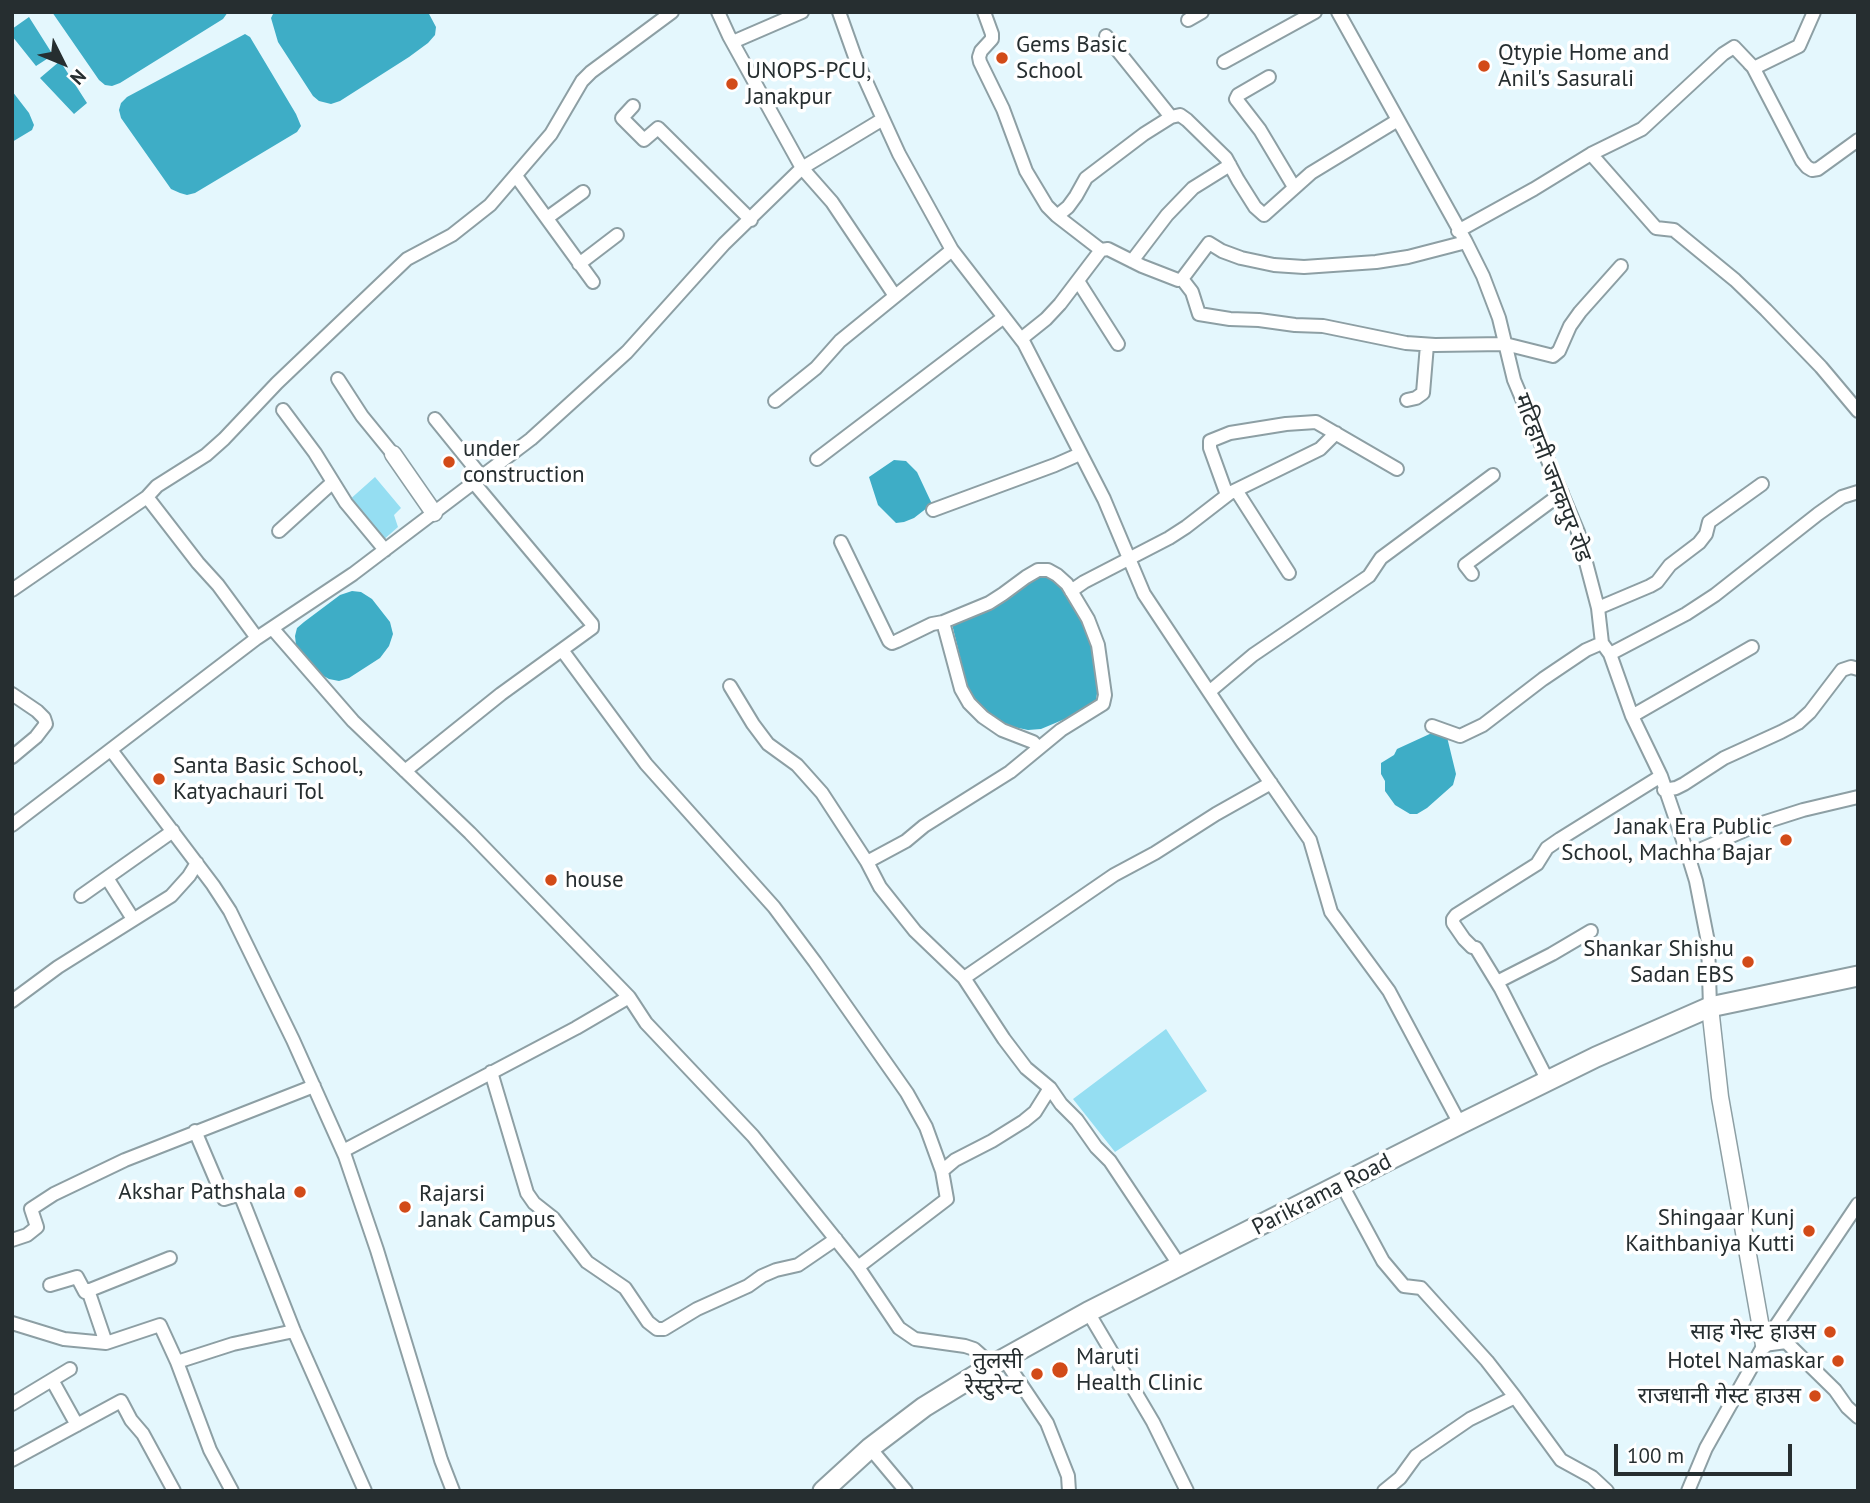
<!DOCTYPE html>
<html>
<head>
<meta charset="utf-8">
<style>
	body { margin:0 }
	#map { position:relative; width:1870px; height:1503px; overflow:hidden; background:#e4f7fd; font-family:"PT Sans",sans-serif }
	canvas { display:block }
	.frame { position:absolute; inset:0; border:14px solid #262e30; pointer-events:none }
	.north { position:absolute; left:28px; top:28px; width:70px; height:70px; -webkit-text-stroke:5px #fff; paint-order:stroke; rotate:133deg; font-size:19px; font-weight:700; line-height:28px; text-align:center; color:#262e30 }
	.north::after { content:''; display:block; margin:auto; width:24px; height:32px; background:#262e30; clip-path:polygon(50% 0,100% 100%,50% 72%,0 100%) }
	.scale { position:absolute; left:1614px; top:1444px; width:178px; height:32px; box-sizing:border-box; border:4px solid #262e30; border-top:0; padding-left:9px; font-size:21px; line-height:24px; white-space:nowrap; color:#262e30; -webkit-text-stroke:5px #fff; paint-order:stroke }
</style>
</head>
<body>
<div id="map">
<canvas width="1870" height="1503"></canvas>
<div class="frame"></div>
<div class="north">N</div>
<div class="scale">100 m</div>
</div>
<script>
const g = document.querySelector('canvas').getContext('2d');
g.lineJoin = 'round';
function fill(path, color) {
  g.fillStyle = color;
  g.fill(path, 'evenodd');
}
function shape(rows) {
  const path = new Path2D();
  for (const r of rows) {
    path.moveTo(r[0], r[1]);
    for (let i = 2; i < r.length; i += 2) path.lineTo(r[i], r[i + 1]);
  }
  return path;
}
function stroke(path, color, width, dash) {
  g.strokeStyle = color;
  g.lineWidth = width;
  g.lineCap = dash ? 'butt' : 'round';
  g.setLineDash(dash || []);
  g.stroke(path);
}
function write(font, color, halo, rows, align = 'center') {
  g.font = font + ' "PT Sans","Noto Sans Devanagari",sans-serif';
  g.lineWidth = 7;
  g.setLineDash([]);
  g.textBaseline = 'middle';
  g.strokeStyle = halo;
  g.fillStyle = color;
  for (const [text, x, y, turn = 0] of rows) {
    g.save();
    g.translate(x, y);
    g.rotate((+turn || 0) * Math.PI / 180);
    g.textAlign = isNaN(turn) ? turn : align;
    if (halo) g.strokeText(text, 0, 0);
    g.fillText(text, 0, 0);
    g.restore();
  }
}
fill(shape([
	[375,477,401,508,394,515,398,527,381,542,347,502],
	[1166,1029,1207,1091,1115,1152,1073,1099]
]), '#95def2');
fill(shape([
	[52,12,228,12,223,19,120,83,112,86,105,85,99,80],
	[274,12,428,12,436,27,435,35,428,43,409,57,340,101,331,104,319,101,313,96,278,42,271,18],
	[29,17,53,55,36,66,12,36,12,29],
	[245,34,250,37,296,114,301,126,297,132,195,193,187,195,180,193,171,189,121,118,119,110,121,103,127,97],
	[60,61,87,103,74,114,40,78],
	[12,91,29,113,34,125,32,130,12,142],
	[894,460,906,461,917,472,932,504,914,518,904,522,896,523,878,505,869,477],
	[1048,574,1061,588,1084,624,1096,649,1099,681,1096,700,1091,708,1041,729,1028,730,1004,725,970,698,952,624,976,615,1013,596,1034,578],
	[352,591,361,592,372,599,390,622,393,634,389,646,380,658,349,678,339,681,329,679,320,674,296,645,295,636,297,628,304,622,340,595],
	[1434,732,1447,737,1456,774,1453,785,1427,808,1417,814,1410,814,1395,805,1385,791,1385,781,1381,774,1381,763,1394,755,1397,749]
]), '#3eadc6');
const street = shape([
	[718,12,729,36,731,39,735,41,802,12],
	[839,12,855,57,883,119,899,154,952,250,1024,343,1104,499,1144,594,1243,743,1310,840,1331,912,1389,991,1460,1124],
	[984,12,992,34,992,39,981,51,979,57,980,62,1003,109,1026,171,1047,206,1057,216,1101,250,1060,304,1046,319,1021,339],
	[1338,12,1466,242,1483,276,1499,318,1514,380,1578,532,1598,608,1602,643,1610,654,1632,716,1661,776,1688,855,1696,881,1708,942,1710,1007],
	[1188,20,1202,12],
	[729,36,802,168,832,202,895,296],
	[1106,36,1171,117],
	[1224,62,1315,12],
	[1749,63,1753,67,1802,161,1807,167,1812,170,1818,169,1858,140],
	[1269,77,1238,95,1236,99,1260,130,1294,187],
	[633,106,622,118,644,140,658,128,751,220],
	[1591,154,1656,228,1674,230,1735,280,1766,310,1821,367,1858,411],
	[516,176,593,282],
	[1057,216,1068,207,1076,196,1086,178,1144,134,1171,117,1180,115,1187,120,1226,158,1238,180,1255,207,1264,215,1311,173,1398,120],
	[547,218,583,192],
	[1458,231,1534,189,1591,154,1642,129,1723,54,1734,47,1754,68,1799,46,1814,12],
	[1101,250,1108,249,1142,266,1178,280,1182,279,1209,243,1222,251,1241,258,1274,265,1304,267,1376,262,1408,257,1466,242],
	[1132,261,1167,215,1193,188,1230,165],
	[579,264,617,235],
	[1182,279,1192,292,1199,314,1230,319,1259,320,1295,325,1323,326,1406,343,1435,345,1505,344,1553,356,1559,351,1570,326,1580,312,1621,266],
	[1078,281,1118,344],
	[338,379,362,416,393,454],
	[1407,400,1416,398,1423,393,1427,345],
	[775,401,816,368,840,341,952,250],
	[283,410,315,453,346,503,385,550],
	[435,419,482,477],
	[817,459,1004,317],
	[1236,490,1289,573],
	[1227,495,1210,448,1210,441,1230,433,1286,424,1316,422,1397,469],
	[147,497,198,563,218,585,257,638],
	[933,510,1055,465,1080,454],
	[279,531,333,482],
	[841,542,889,641,892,643,897,641,932,624,943,622],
	[1472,574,1465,565,1562,493],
	[12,590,147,497,157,486,206,455,224,439,277,383,407,259,452,235,490,205,551,134,582,81,591,72,672,12],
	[1071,591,1084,582,1169,538,1186,527,1230,493,1320,449,1336,433],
	[1598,608,1650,586,1657,582,1670,565,1699,543,1706,534,1709,522,1762,484],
	[272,628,353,721,470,833,629,997,576,1028,343,1151],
	[562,650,646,764,774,907,815,962,907,1093,926,1127,942,1171],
	[1610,654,1686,614,1715,595,1818,514,1842,497,1858,492],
	[730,686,753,724,768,744,797,765,822,793,867,862,880,887,915,931,964,978,1004,1039,1026,1068,1050,1088,1061,1104,1077,1120,1096,1147,1110,1161,1180,1266],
	[1209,692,1253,655,1369,576,1381,558,1493,475],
	[12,694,37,711,44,718,46,724,36,737,12,757],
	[1632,716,1752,647],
	[1432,726,1460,736,1483,725,1543,679,1586,650,1602,643],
	[111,750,213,885,230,911,293,1040,345,1156,377,1250,441,1460,453,1491],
	[405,771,501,694,592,628,592,624,474,483],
	[1664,790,1676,788,1684,784,1724,758,1781,732,1798,723,1810,712,1842,670,1851,667,1858,669],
	[12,825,257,638,353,574,531,439,627,352,724,244,802,168,883,119],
	[1688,855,1759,824,1803,810,1858,797],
	[867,862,906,841,924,826,1010,772,1061,730,1103,704,1105,695,1098,645,1088,619,1067,584,1057,575,1048,570,1038,570,1026,577,1003,594,989,603,943,622,961,689,969,703,983,717,1002,730,1033,742,1039,748],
	[107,878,133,919],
	[81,896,173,831],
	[964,978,1114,875,1155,853,1216,814,1271,783],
	[1497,982,1552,954,1591,931],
	[629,997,646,1023,753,1136,858,1267,899,1328,915,1339,965,1346,974,1349,983,1357,989,1367],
	[12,1001,58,967,171,896,189,876,197,863],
	[491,1072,527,1193,534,1203,553,1218,587,1262,625,1288,648,1322,657,1329,664,1329,697,1309,748,1286,762,1276,776,1270,798,1265,836,1239],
	[1548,1081,1501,989,1476,948,1472,947,1464,939,1453,923,1453,919,1456,915,1537,864,1547,848,1560,839,1661,776],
	[195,1131,224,1199,240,1194,294,1331,365,1491],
	[1342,1185,1383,1261,1404,1286,1421,1288,1487,1361,1515,1397,1470,1419,1416,1456,1400,1478,1384,1491],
	[12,1240,27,1235,37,1227,31,1209,54,1194,125,1160,314,1086],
	[858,1267,947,1199,942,1171,955,1160,992,1141,1024,1121,1035,1112,1050,1088],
	[50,1285,77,1277,85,1292,170,1258],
	[88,1290,106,1343],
	[1088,1312,1153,1422,1187,1491],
	[12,1323,64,1339,106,1343,160,1325,177,1362,210,1450,232,1491],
	[1764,1345,1786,1342,1835,1390,1847,1407,1858,1417],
	[1004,1359,1047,1423,1068,1476,1069,1491],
	[177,1362,233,1344,294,1331],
	[52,1380,77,1425],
	[1515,1397,1561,1460,1592,1477,1607,1491],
	[12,1404,70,1369],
	[870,1448,906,1491],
	[12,1460,121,1401,131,1420,143,1434,174,1491],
	[1688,1491,1706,1448,1769,1336,1858,1204]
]);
const secondary = shape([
	[393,454,434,513],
	[1710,1007,1720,1097,1764,1345]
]);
const primary = shape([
	[823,1491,870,1448,924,1407,989,1367,1088,1312,1460,1124,1596,1057,1710,1007,1858,976]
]);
stroke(street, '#8d9fa4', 16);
stroke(secondary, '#8d9fa4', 19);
stroke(primary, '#8d9fa4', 23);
stroke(street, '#fff', 12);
stroke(secondary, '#fff', 16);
stroke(primary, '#fff', 19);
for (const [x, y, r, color] of [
	[1002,58,7,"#d24b18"],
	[1484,66,7,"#d24b18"],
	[732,84,7,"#d24b18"],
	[449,462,7,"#d24b18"],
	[159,779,7,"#d24b18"],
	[1786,840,7,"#d24b18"],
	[551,880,7,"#d24b18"],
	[1748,962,7,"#d24b18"],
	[300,1192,7,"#d24b18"],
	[405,1207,7,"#d24b18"],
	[1809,1231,7,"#d24b18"],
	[1830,1332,7,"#d24b18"],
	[1838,1361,7,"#d24b18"],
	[1060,1370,9,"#d24b18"],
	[1037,1374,7,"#d24b18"],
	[1815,1396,7,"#d24b18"]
]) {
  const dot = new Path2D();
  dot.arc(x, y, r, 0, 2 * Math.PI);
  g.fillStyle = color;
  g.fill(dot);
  stroke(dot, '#fff', 2.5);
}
write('23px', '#262e30', '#fff', [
	["Gems Basic",1016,45],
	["School",1016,71],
	["Qtypie Home and",1498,53],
	["Anil's Sasurali",1498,79],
	["UNOPS-PCU,",746,71],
	["Janakpur",746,97],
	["under",463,449],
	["construction",463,475],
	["Santa Basic School,",173,766],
	["Katyachauri Tol",173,792],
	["Janak Era Public",1772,827,"right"],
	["School, Machha Bajar",1772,853,"right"],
	["house",565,880],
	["Shankar Shishu",1734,949,"right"],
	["Sadan EBS",1734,975,"right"],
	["Akshar Pathshala",286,1192,"right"],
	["Rajarsi",419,1194],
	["Janak Campus",419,1220],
	["Shingaar Kunj",1795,1218,"right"],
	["Kaithbaniya Kutti",1795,1244,"right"],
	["साह गेस्ट हाउस",1816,1332,"right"],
	["Maruti",1076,1357],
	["Health Clinic",1076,1383],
	["तुलसी",1023,1361,"right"],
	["रेस्टुरेन्ट",1023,1387,"right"],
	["Hotel Namaskar",1824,1361,"right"],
	["राजधानी गेस्ट हाउस",1801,1396,"right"]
], 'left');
write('23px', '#262e30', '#fff', [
	["मटिहानी जनकपुर रोड",1552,478,69],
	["Parikrama Road",1322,1195,-27]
]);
</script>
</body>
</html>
